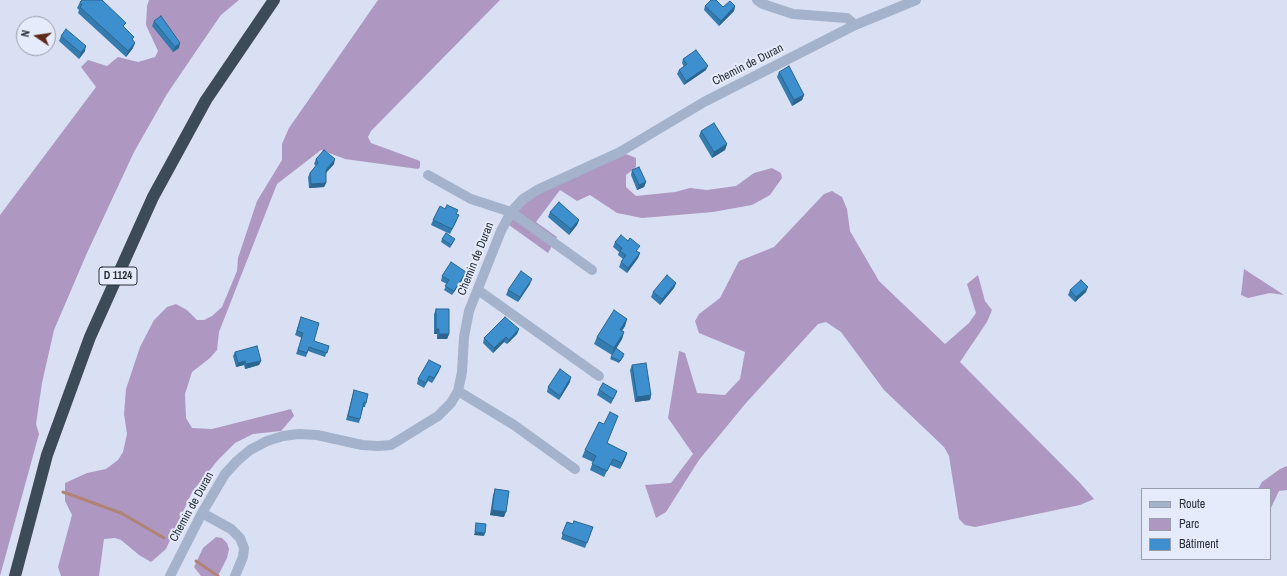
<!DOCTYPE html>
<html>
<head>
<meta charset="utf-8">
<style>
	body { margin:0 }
	#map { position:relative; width:1287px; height:576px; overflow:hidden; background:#d9e0f3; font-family:"Archivo Narrow",sans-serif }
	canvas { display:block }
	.legend { position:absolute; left:1141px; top:488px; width:130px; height:72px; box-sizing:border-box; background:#e5ebfa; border:1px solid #999fac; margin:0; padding:5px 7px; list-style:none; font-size:12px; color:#262e36 }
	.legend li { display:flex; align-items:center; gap:8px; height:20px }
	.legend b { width:20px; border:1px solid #999fac }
	.north { position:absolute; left:16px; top:16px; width:40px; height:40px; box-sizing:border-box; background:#e5ebfa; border:1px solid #999fac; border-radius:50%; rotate:283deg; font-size:11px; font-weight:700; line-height:16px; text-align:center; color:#262e36 }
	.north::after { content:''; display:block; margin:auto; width:14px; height:18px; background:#5a2919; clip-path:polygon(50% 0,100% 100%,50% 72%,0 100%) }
</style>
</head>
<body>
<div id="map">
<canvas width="1287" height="576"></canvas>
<ul class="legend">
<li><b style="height:5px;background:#a4b2cb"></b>Route</li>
<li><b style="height:11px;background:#ae98c2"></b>Parc</li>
<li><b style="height:11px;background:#3d90cd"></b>Bâtiment</li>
</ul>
<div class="north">N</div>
</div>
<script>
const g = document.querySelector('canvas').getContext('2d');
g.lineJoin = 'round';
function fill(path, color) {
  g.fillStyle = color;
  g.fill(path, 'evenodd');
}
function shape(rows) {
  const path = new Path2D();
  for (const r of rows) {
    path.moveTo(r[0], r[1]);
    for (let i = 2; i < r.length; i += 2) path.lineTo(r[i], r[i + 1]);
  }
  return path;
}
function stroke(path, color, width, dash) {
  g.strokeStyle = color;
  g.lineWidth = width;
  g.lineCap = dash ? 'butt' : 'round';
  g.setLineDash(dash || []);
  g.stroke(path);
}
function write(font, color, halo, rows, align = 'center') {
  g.font = font + ' "Archivo Narrow",sans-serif';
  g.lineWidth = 4;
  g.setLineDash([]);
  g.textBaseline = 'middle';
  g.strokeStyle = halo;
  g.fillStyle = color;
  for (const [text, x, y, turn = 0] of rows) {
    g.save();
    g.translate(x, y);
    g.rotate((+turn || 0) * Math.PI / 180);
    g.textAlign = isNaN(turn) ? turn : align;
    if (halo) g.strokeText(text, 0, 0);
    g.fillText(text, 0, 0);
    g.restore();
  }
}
fill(shape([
	[149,0,239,0,221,15,203,41,167,94,134,152,87,253,54,330,42,383,36,424,39,434,0,576,0,215,96,87,81,67,88,60,107,66,118,57,138,62,155,57,158,51,146,25,147,6],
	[378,0,500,0,371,131,368,137,371,143,420,161,420,167,418,169,345,159,321,150,277,184,219,332,217,350,210,358,192,372,185,394,186,418,192,428,212,429,291,409,294,416,281,431,253,434,235,443,218,460,192,492,166,549,151,562,139,555,121,540,115,538,104,539,99,576,61,576,58,567,72,515,65,501,65,483,87,473,106,469,118,460,123,452,127,434,124,414,126,389,140,347,154,320,167,307,176,304,187,310,197,320,204,320,212,316,222,307,237,271,238,258,257,201,282,160,282,144,289,128],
	[626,154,636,158,636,167,626,175,626,187,636,196,675,192,690,188,707,190,736,186,754,173,772,168,781,173,782,178,770,195,752,205,713,212,642,218,617,213,590,195,577,201,560,190,536,222,557,237,548,253,509,225,519,209,528,201,541,192],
	[832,191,842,197,847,209,850,231,879,281,945,344,969,323,976,313,967,284,978,275,985,301,992,310,987,322,960,362,1080,483,1094,499,1080,505,975,527,965,525,959,519,949,456,944,447,884,390,841,332,826,322,818,324,746,403,699,460,666,512,656,518,645,485,671,483,693,454,668,418,679,351,685,353,697,393,725,395,740,379,745,352,699,333,695,321,699,314,720,298,739,261,774,247,824,194],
	[1244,269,1284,295,1270,293,1248,298,1241,295],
	[1287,466,1287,490,1279,491,1270,510,1270,489,1258,489,1262,482,1280,469],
	[216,537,222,538,227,543,229,549,227,558,218,576,201,576,194,567,203,548]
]), '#ae98c2');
stroke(shape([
	[63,492,121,513,164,538],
	[196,561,218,576]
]), '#b18376', 3);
stroke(shape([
	[757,0,763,4,793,14,847,18,855,25],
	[428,175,471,199,511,212,592,270],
	[478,290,599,376],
	[458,391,514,425,575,469],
	[202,513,231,529,240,538,244,548,243,557,235,576],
	[170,576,202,513,225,474,237,461,250,450,267,441,283,436,299,434,317,435,362,445,378,446,391,445,438,416,451,403,458,391,462,372,464,337,469,311,501,231,511,212,523,199,539,189,620,152,704,102,855,25,916,0]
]), '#a4b2cb', 10);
stroke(shape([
	[15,576,47,455,90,337,153,197,206,100,274,0]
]), '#3d4a58', 12);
fill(shape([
	[80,2,124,28,133,40,133,48,126,57,78,13,79,10,77,8],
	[705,6,723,7,735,6,734,11,719,26,704,10],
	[154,21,179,48,173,52,152,26],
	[61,36,85,51,79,59,59,41],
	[683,59,706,70,684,85,677,74,679,70,684,67,682,63],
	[779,72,804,95,802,100,792,106,777,77],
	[701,131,727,144,725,150,712,158,699,136],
	[316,159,334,164,326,173,326,183,324,187,309,188,308,177,310,173,316,166,314,164],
	[632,170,646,182,644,187,637,190,631,175],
	[550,212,579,220,577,225,569,235,548,217],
	[456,214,457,220,450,234,431,225,433,220],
	[442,239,454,241,450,248,441,242],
	[615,242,638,252,640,253,638,258,627,273,619,267,621,262,623,259,618,255,619,252,613,247],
	[466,272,465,276,452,295,444,290,447,284,441,281,442,276],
	[676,283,674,288,660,305,651,297,653,292],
	[530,284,518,302,506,295,508,290],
	[1070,290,1086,292,1075,302,1068,295],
	[436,309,449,334,447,339,437,339,437,334,434,334,434,314],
	[301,317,314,341,329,346,325,357,308,351,306,357,296,354,302,338,295,335],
	[627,319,625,326,622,331,624,332,622,339,612,355,594,344,597,337],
	[519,329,517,334,507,344,504,342,493,353,483,343,484,338],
	[235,352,261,361,259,365,245,369,244,365,236,367,233,356],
	[624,356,619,363,610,359,611,357],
	[632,365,651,395,650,400,635,402,630,370],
	[439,371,432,383,428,381,424,388,417,384,418,379],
	[570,382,559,400,547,392,548,387],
	[354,390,366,403,365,407,363,407,359,423,346,420],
	[599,390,617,391,615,396,611,404,597,395],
	[604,424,607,443,627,453,625,459,620,469,610,465,604,477,590,470,593,462,582,457,585,450],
	[495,489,504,517,490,515,493,495],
	[567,522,573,524,593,527,585,548,561,539]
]), '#347cb0');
fill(shape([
	[735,6,734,11,719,26,721,21],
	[135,43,133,48,126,57,128,51],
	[180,43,179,48,173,52,175,47],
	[86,46,85,51,79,59,81,53],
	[708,66,706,70,684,85,686,81],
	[804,95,802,100,792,106,794,100],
	[727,144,725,150,712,158,714,152],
	[335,159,334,164,324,175,326,170],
	[646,182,644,187,637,190,639,185],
	[326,183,324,187,309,188,311,184],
	[579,220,577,225,569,235,571,229],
	[640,253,638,258,627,273,628,268],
	[466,272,465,276,452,295,454,291],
	[532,279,530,284,518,302,520,297],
	[676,283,674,288,660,305,662,299],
	[1088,287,1086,292,1075,302,1076,297],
	[627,319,625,326,618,337,620,330],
	[436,329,439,329,437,334,434,334],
	[519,329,517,334,507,344,509,340],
	[624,332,622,339,612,355,614,348],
	[439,334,449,334,447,339,437,339],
	[506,337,504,342,493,353,494,348],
	[245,361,244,365,236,367,238,363],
	[261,361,259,365,245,369,246,364],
	[441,366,439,371,432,383,434,378],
	[571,377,570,382,559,400,560,396],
	[651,395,650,400,635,402,637,397],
	[627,453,625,459,620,469,622,463],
	[492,510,506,512,504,517,490,515],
	[475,532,485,533,484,536,474,535]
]), '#2b6590');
const building = shape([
	[82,0,102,0,126,23,123,26,134,37,132,39,135,43,128,51,80,7,82,5,80,2,82,0],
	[711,0,716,0,723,7,730,1,735,6,721,21,705,6,711,0],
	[161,16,180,43,175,47,154,21,161,16],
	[66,29,86,46,81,53,61,36,66,29],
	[696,50,708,66,686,81,679,70,687,64,683,59,696,50],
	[789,66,804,95,794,100,779,72,789,66],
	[714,123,727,144,714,152,701,131,714,123],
	[324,150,335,159,326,170,326,183,311,184,310,173,318,163,316,159,324,150],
	[639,167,646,182,639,185,632,170,639,167],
	[559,202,579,220,571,229,550,212,559,202],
	[447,205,458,210,456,214,459,215,452,229,433,220,440,206,445,209,447,205],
	[446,233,455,239,451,245,442,239,446,233],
	[621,235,628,241,630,238,640,246,636,251,640,253,628,268,621,262,626,255,620,251,622,248,615,242,621,235],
	[451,262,466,272,454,291,445,286,449,280,442,276,451,262],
	[521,271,532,279,520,297,508,290,521,271],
	[667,275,676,283,662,299,653,292,667,275],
	[1081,280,1088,287,1076,297,1070,290,1081,280],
	[436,309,449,309,449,334,439,334,439,329,436,329,436,309],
	[614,310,627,319,620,330,624,332,614,348,597,337,614,310],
	[301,317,319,323,314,341,329,346,327,353,309,347,307,353,298,350,303,333,297,331,301,317],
	[505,317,519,329,509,340,506,337,494,348,484,338,505,317],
	[257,346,261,361,246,364,245,361,238,363,235,352,257,346],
	[616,348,624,354,620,361,611,357,616,348],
	[429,360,441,366,434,378,429,376,426,383,418,379,429,360],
	[646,363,651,395,637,397,632,365,646,363],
	[560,369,571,377,560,396,548,387,560,369],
	[603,383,617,391,613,399,599,390,603,383],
	[354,390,368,394,366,403,364,402,360,419,348,416,354,390],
	[610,412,618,416,607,443,627,453,622,463,613,459,607,471,592,464,596,456,585,450,599,422,604,424,610,412],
	[495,489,509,491,506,512,492,510,495,489],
	[574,521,593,527,587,543,562,534,567,522,573,524,574,521],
	[476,523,486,524,485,533,475,532,476,523]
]);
fill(building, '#3d90cd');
stroke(building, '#2b6590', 1);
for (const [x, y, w] of [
	[118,276,38]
]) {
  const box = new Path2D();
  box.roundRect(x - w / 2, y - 9, w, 18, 3);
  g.fillStyle = '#e5ebfa';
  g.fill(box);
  stroke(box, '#262e36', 1);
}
write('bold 11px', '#262e36', null, [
	["D 1124",118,276]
]);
write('12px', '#262e36', '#e5ebfa', [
	["Chemin de Duran",748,65,-27],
	["Chemin de Duran",476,259,-68],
	["Chemin de Duran",192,507,-61]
]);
</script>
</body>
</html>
